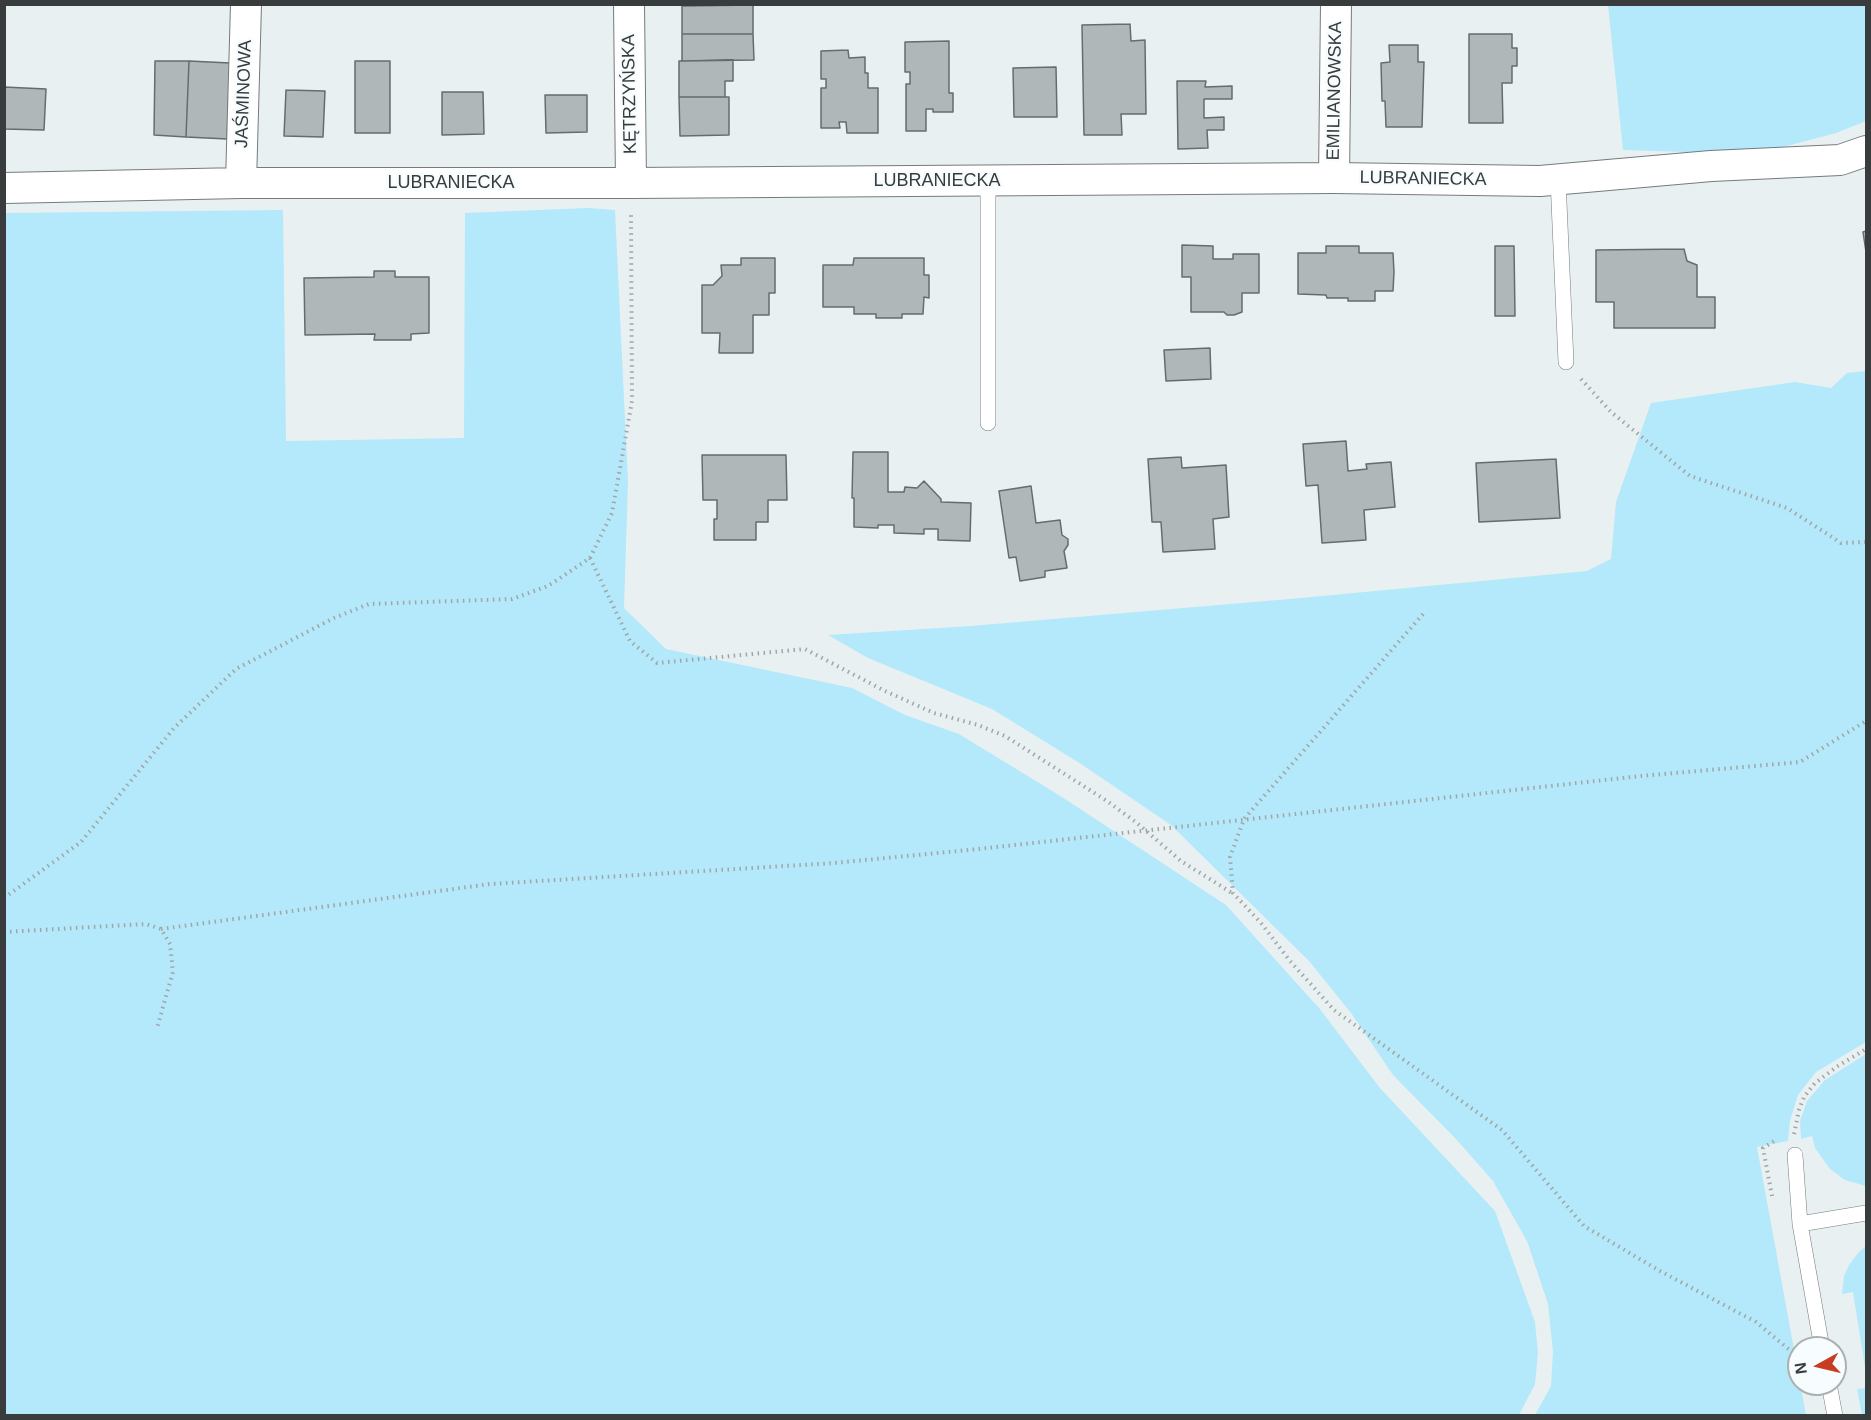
<!DOCTYPE html>
<html>
<head>
<meta charset="utf-8">
<style>
	body { margin:0 }
	#map { position:relative; width:1871px; height:1420px; overflow:hidden; background:#e9f0f2; font-family:Arial,sans-serif }
	canvas { display:block }
	.frame { position:absolute; inset:0; border:6px solid #393c3c; pointer-events:none }
	.north { position:absolute; left:1787px; top:1336px; width:60px; height:60px; box-sizing:border-box; background:#f7fdff; border:2px solid #abb0b1; border-radius:50%; rotate:262deg; font-size:16px; font-weight:700; line-height:24px; text-align:center; color:#393c3c }
	.north::after { content:''; display:block; margin:auto; width:21px; height:27px; background:#c83d22; clip-path:polygon(50% 0,100% 100%,50% 72%,0 100%) }
</style>
</head>
<body>
<div id="map">
<canvas width="1871" height="1420"></canvas>
<div class="frame"></div>
<div class="north">N</div>
</div>
<script>
const g = document.querySelector('canvas').getContext('2d');
g.lineJoin = 'round';
function fill(path, color) {
  g.fillStyle = color;
  g.fill(path, 'evenodd');
}
function shape(rows) {
  const path = new Path2D();
  for (const r of rows) {
    path.moveTo(r[0], r[1]);
    for (let i = 2; i < r.length; i += 2) path.lineTo(r[i], r[i + 1]);
  }
  return path;
}
function stroke(path, color, width, dash) {
  g.strokeStyle = color;
  g.lineWidth = width;
  g.lineCap = dash ? 'butt' : 'round';
  g.setLineDash(dash || []);
  g.stroke(path);
}
function write(font, color, halo, rows, align = 'center') {
  g.font = font + ' Arial,sans-serif';
  g.lineWidth = 5;
  g.setLineDash([]);
  g.textBaseline = 'middle';
  g.strokeStyle = halo;
  g.fillStyle = color;
  for (const [text, x, y, turn = 0] of rows) {
    g.save();
    g.translate(x, y);
    g.rotate((+turn || 0) * Math.PI / 180);
    g.textAlign = isNaN(turn) ? turn : align;
    if (halo) g.strokeText(text, 0, 0);
    g.fillText(text, 0, 0);
    g.restore();
  }
}
fill(shape([
	[1608,5,1866,5,1866,121,1836,133,1783,147,1718,153,1623,150],
	[588,208,615,210,628,482,624,608,666,649,852,688,905,715,959,734,1062,797,1226,905,1319,1008,1380,1088,1495,1211,1535,1322,1538,1353,1535,1384,1519,1415,5,1415,5,213,283,210,286,441,464,438,465,213],
	[1866,371,1866,1042,1816,1072,1798,1095,1790,1121,1788,1141,1757,1147,1806,1415,1535,1415,1551,1386,1553,1352,1548,1304,1527,1241,1493,1181,1455,1138,1393,1075,1351,1013,1309,961,1171,825,1081,764,992,709,868,658,828,635,971,626,1301,598,1587,571,1611,559,1616,502,1651,403,1795,382,1831,388,1847,373],
	[1866,1054,1866,1186,1845,1180,1830,1169,1815,1148,1812,1136,1801,1139,1800,1121,1807,1101,1825,1080],
	[1866,1246,1866,1374,1853,1292,1842,1294,1844,1276,1849,1265,1858,1253],
	[1866,1388,1866,1415,1862,1415,1857,1389]
]), '#b3e9fa');
const building = shape([
	[753,5,753,34,682,34,682,6,753,5],
	[1130,24,1131,41,1145,40,1146,114,1121,114,1122,135,1084,135,1082,25,1130,24],
	[682,34,753,34,754,60,682,61,682,34],
	[1469,34,1512,34,1512,48,1517,48,1517,66,1512,66,1512,83,1502,83,1503,123,1469,123,1469,34],
	[949,41,949,93,953,93,953,112,933,112,933,109,926,109,926,131,906,131,906,84,910,84,910,72,905,72,905,42,949,41],
	[1389,45,1418,45,1418,62,1424,62,1422,127,1386,127,1385,101,1382,101,1381,63,1390,62,1389,45],
	[848,50,849,58,865,57,865,73,868,73,868,88,878,88,878,133,847,133,846,122,839,122,840,128,821,128,821,88,826,88,826,79,821,79,821,51,848,50],
	[733,60,733,81,725,81,725,97,679,97,679,61,733,60],
	[155,61,189,61,186,137,154,135,155,61],
	[189,61,230,63,227,139,186,137,189,61],
	[355,61,390,61,390,133,355,133,355,61],
	[1056,67,1057,117,1014,117,1013,68,1056,67],
	[1177,81,1206,81,1205,87,1232,86,1232,99,1204,99,1204,118,1224,117,1224,130,1207,130,1208,148,1178,149,1177,81],
	[4,87,46,89,44,130,4,129,4,87],
	[286,90,325,91,323,137,284,136,286,90],
	[442,92,483,92,484,134,442,135,442,92],
	[545,95,587,95,587,132,546,133,545,95],
	[679,97,729,97,729,135,680,136,679,97],
	[1866,231,1866,252,1863,232,1866,231],
	[1182,245,1213,246,1213,259,1233,259,1233,254,1259,254,1259,293,1242,293,1242,312,1234,315,1227,315,1224,312,1191,312,1191,277,1182,277,1182,245],
	[1326,246,1359,246,1359,253,1393,253,1394,272,1393,291,1375,291,1375,301,1348,301,1348,298,1327,298,1326,295,1298,294,1298,253,1326,253,1326,246],
	[1495,246,1514,246,1515,316,1495,316,1495,246],
	[1684,249,1687,261,1697,265,1697,297,1715,297,1715,328,1614,328,1614,302,1596,302,1596,250,1684,249],
	[741,258,775,258,775,293,769,293,769,315,753,315,753,353,719,353,720,333,702,333,702,285,713,285,722,276,721,265,741,265,741,258],
	[854,258,924,258,924,275,929,275,929,298,924,297,923,314,902,314,902,318,876,318,876,314,854,314,854,307,823,307,823,265,853,265,854,258],
	[374,271,395,271,395,277,429,277,429,333,411,334,411,340,374,340,375,334,305,335,304,278,374,277,374,271],
	[1210,348,1211,379,1166,381,1164,350,1210,348],
	[1346,441,1348,471,1367,469,1366,464,1391,462,1395,507,1364,510,1366,540,1322,543,1318,485,1306,486,1303,444,1346,441],
	[853,452,888,452,888,492,904,492,905,487,917,488,924,481,941,499,941,502,971,503,970,541,938,540,938,529,924,529,924,534,894,533,894,525,878,525,878,528,854,527,854,498,852,498,853,452],
	[702,455,786,455,787,500,768,500,768,522,756,522,756,540,714,540,714,519,717,519,717,500,703,500,702,455],
	[1181,457,1182,468,1226,465,1229,517,1213,519,1215,549,1163,552,1161,522,1152,522,1148,459,1181,457],
	[1556,459,1560,518,1479,522,1476,463,1556,459],
	[1031,486,1036,523,1060,520,1062,535,1068,539,1068,545,1064,551,1067,568,1045,571,1045,577,1020,581,1016,557,1009,558,999,491,1031,486]
]);
fill(building, '#b0b7b9');
stroke(building, '#666c6e', 1.5);
const service = shape([
	[1558,179,1566,362],
	[988,181,988,423],
	[1795,1155,1800,1224],
	[1822,1348,1800,1224,1866,1213],
	[1829,1384,1835,1416]
]);
const minor = shape([
	[629,4,631,183],
	[1334,178,1336,4],
	[241,183,246,4],
	[4,188,241,183,631,183,1334,178,1540,181,1711,166,1840,160,1866,151]
]);
stroke(service, '#757b7d', 16);
stroke(minor, '#757b7d', 32);
stroke(shape([
	[1581,379,1611,412,1690,476,1787,508,1841,543,1866,542],
	[590,558,630,641,657,663,805,649,885,691,934,713,978,725,1005,736,1107,801,1137,823,1181,861,1232,893],
	[1423,614,1244,819,1230,857,1233,893,1261,923,1290,961,1334,1010,1502,1130,1584,1226,1660,1271,1756,1322,1798,1357],
	[4,898,81,842,174,728,236,669,334,618,369,604,512,599,548,586,590,558,612,513,632,401,631,214],
	[161,929,490,884,834,863,969,850,1641,776,1800,762,1866,721],
	[4,932,146,924,161,929,170,944,173,972,157,1028],
	[1794,1134,1799,1110,1804,1097,1815,1083,1838,1066,1866,1049],
	[1772,1196,1763,1148,1776,1140]
]), '#a0a6a7', 4, [1.5, 4.5]);
stroke(service, '#fff', 15);
stroke(minor, '#fff', 30);
write('18px', '#393c3c', '#f7fdff', [
	["EMILIANOWSKA",1335,91,-89],
	["JAŚMINOWA",244,94,-88],
	["KĘTRZYŃSKA",630,94,-91],
	["LUBRANIECKA",1423,179,1],
	["LUBRANIECKA",937,181],
	["LUBRANIECKA",451,183]
]);
</script>
</body>
</html>
